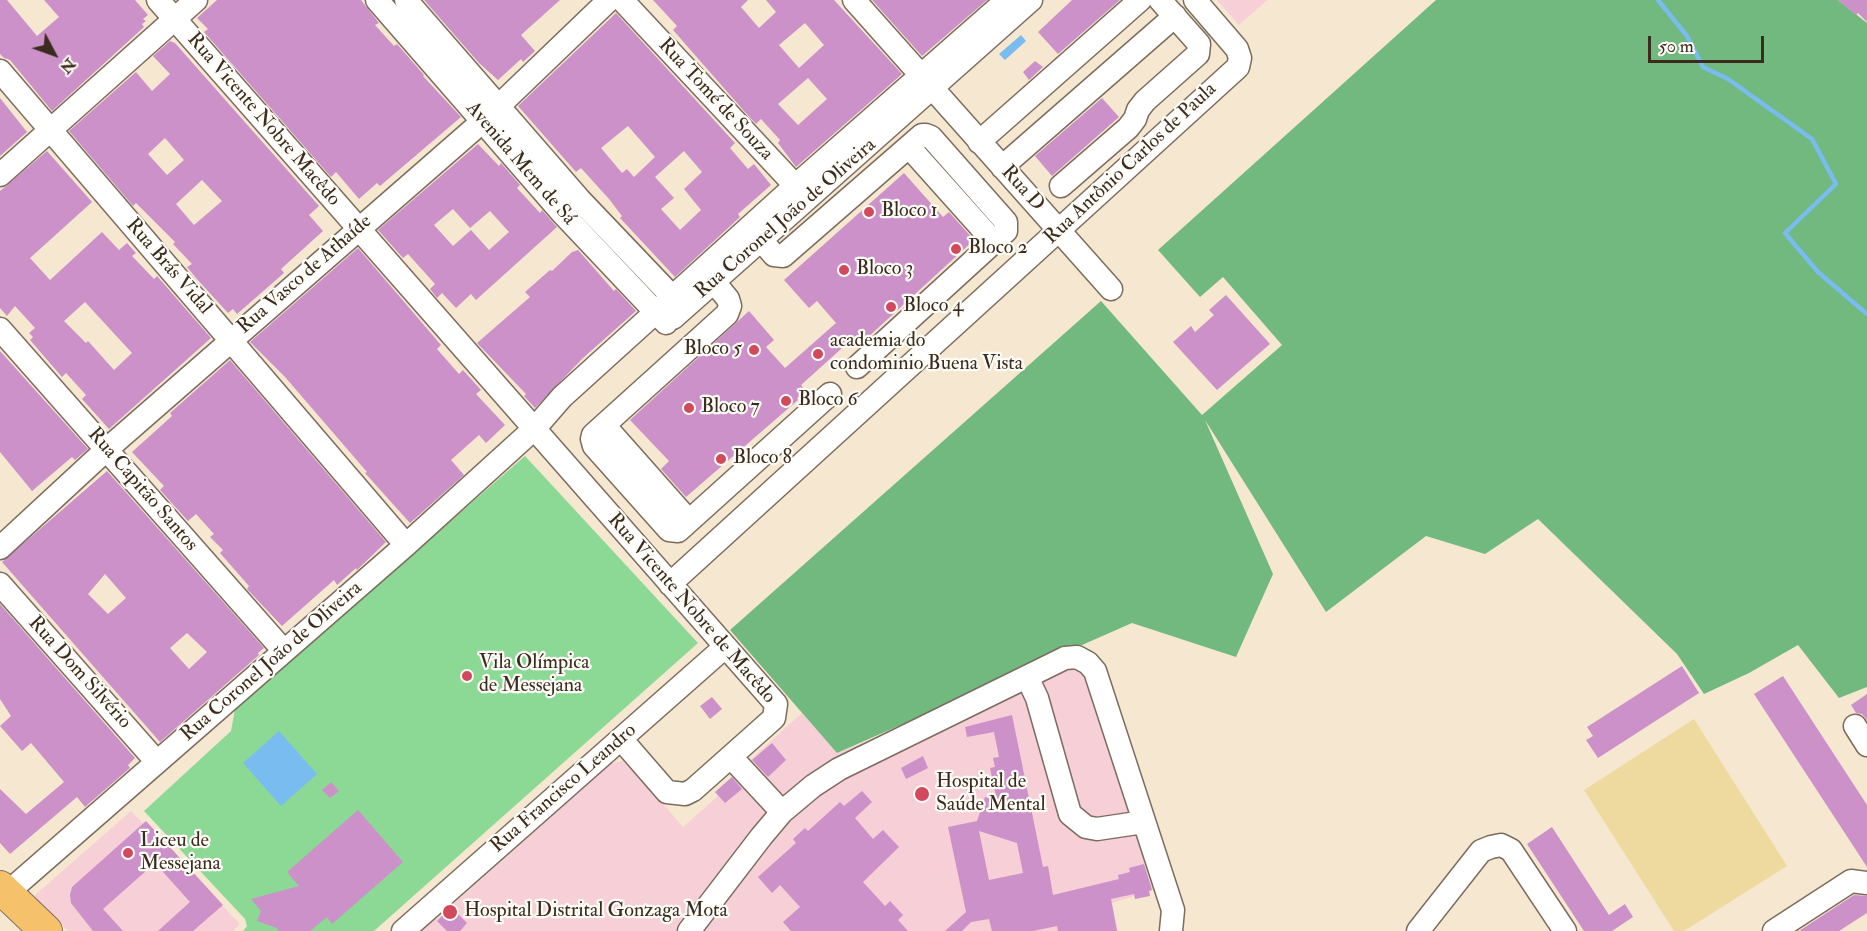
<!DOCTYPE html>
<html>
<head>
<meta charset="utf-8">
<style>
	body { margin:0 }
	#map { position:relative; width:1867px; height:931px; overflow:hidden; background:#f6e7d1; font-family:"IM FELL Double Pica",serif }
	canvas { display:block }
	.north { position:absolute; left:24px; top:24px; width:60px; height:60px; -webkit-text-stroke:4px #fdfcf7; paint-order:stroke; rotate:131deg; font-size:16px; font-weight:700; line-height:24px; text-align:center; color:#3b2a1e }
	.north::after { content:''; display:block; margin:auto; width:21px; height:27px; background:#3b2a1e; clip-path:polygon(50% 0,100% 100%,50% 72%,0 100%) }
	.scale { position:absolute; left:1648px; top:36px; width:116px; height:27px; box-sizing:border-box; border:3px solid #3b2a1e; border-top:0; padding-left:8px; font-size:18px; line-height:21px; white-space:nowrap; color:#3b2a1e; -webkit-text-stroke:4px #fdfcf7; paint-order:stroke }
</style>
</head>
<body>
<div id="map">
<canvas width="1867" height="931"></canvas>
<div class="north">N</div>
<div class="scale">50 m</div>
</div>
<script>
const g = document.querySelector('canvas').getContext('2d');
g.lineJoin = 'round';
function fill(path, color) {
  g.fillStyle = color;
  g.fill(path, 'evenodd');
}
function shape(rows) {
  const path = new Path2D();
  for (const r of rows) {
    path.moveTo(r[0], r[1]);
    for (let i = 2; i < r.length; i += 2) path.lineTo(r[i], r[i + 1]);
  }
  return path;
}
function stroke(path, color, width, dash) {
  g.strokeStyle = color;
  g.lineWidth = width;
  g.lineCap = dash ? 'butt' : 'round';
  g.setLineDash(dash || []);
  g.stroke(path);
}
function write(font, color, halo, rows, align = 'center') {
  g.font = font + ' "IM FELL Double Pica",serif';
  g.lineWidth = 4.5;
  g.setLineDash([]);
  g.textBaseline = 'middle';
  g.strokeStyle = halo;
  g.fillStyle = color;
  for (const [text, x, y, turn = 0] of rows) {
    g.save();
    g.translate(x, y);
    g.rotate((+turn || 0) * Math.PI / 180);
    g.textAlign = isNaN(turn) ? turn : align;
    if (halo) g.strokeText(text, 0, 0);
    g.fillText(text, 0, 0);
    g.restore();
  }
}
fill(shape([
	[1217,0,1267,0,1239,25],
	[1072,660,1082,666,1159,888,1112,903,1118,931,419,931,432,919,437,919,610,764,625,760,683,827,718,796,715,792,802,713,837,753],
	[131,811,240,924,233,931,68,931,34,896]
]), '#f6cfd7');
fill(shape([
	[525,456,698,643,374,931,243,931,247,926,245,919,144,811,231,731,235,709]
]), '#8cd996');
fill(shape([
	[1436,0,1838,0,1867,23,1867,687,1839,698,1798,645,1749,673,1704,694,1677,654,1538,519,1485,554,1426,536,1326,612,1205,420,1273,574,1236,657,1132,623,837,753,730,630,1101,301,1202,415,1282,345,1223,277,1200,297,1158,250]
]), '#71b97f');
fill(shape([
	[1694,719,1787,866,1684,931,1674,931,1584,790]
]), '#eeda9e');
fill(shape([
	[1021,35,1026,41,1005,60,999,54],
	[279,731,317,774,281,806,243,763]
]), '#79bcef');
stroke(shape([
	[1658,0,1687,36,1703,67,1728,79,1812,139,1836,184,1785,233,1818,272,1867,314]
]), '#79bcef', 4.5);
fill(shape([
	[0,0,7,0,37,36,59,17,44,0,135,0,148,15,143,19,146,21,142,24,144,27,52,111,10,60,4,58,0,54],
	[217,0,361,0,379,23,375,25,394,46,397,44,424,75,423,76,461,117,380,186,377,183,359,199,336,172,331,177,204,32,208,29,197,18],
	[424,0,560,0,521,35,535,51,523,62,521,59,498,80,479,63],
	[653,0,748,0,741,7,759,28,776,12,766,0,834,0,902,74,796,167,778,143,780,140,761,119,756,124,744,111,673,30,677,26],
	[805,23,824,45,799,68,779,45],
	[808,78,827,99,798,125,778,104],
	[872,0,987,0,922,56],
	[1072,0,1120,0,1058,54,1038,32],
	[1838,0,1867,0,1867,22,1858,13,1856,15],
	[616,13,735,143,730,148,748,169,754,164,771,185,738,214,740,217,675,277,620,218,622,216,609,199,581,168,576,172,518,106],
	[628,126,655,157,634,177,627,169,622,173,601,148],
	[684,151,702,172,684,189,701,210,680,230,661,209,674,198,655,177],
	[170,41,175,43,319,206,309,215,323,231,281,269,284,273,237,314,233,309,228,313,196,278,187,267,192,264,173,244,175,242,136,203,133,206,69,131,136,72,152,91,170,74,153,56],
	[165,138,184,160,167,175,148,154],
	[202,180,222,201,194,225,176,204],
	[1035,61,1043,67,1029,80,1023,72],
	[0,98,27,132,0,156],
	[1102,98,1119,117,1052,176,1035,156],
	[478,144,499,166,501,163,520,185,517,188,540,213,542,210,557,227,476,300,471,294,456,308,442,293,437,298,430,289,435,284,408,254,403,258,378,230],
	[453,209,470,228,490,211,509,232,489,250,471,230,453,246,434,225],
	[47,151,92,202,30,258,50,280,102,232,119,250,127,243,136,253,132,256,154,279,157,276,211,338,109,429,82,399,86,395,66,373,62,377,30,340,33,337,29,333,35,328,15,306,7,316,0,308,0,191],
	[85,302,132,353,114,370,88,341,86,343,64,321],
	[904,173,943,217,949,212,974,240,866,339,865,338,856,346,851,340,801,385,806,391,797,398,798,400,686,497,661,469,669,461,630,420,749,311,774,340,766,347,785,368,836,323,817,301,809,308,784,280],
	[358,248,441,345,437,349,459,374,463,370,481,390,476,394,505,425,486,443,479,435,451,460,464,475,410,523,365,473,367,472,285,377,250,342],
	[578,250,614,291,616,289,636,311,583,358,535,408,524,396,526,394,477,343,530,297,525,292,550,270,552,271,572,252],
	[1226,295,1270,344,1217,390,1173,342,1191,326,1195,332,1214,315,1209,310],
	[0,351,88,449,75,460,72,457,32,491,0,452],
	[230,360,386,542,357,570,356,568,337,585,334,580,282,626,247,589,249,586,220,553,223,550,210,537,214,534,196,514,188,521,160,490,164,486,132,452,172,416,170,413],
	[107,471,264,648,258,653,259,655,160,742,2,562],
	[105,574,126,598,108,614,88,594],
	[187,633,207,652,189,669,170,648],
	[0,604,135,758,128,765,130,768,85,807,77,797,10,854,0,843,0,789,26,814,64,782,31,743,22,751,0,726,11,716,0,699],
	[1682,666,1699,693,1598,758,1586,740,1593,736,1587,727],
	[1783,676,1867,805,1867,867,1754,694],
	[1867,694,1867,720,1862,714,1856,713,1851,705],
	[712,697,722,709,710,719,700,706],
	[1012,715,1043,867,1048,866,1053,895,1119,879,1118,875,1130,872,1129,868,1144,864,1152,890,1149,891,1150,896,1135,899,1134,894,1111,899,1117,931,1058,931,1057,926,1033,931,992,931,989,919,971,922,962,931,945,931,966,912,948,827,977,821,985,797,997,801,990,768,995,767,993,758,999,757,994,732,967,737,965,727],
	[979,831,1017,843,1023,873,989,880],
	[772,743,786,760,768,777,752,760],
	[923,756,928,768,906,779,901,768],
	[732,777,742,789,725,803,715,792],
	[331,782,339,791,330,798,322,790],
	[862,791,872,802,855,818,873,839,883,830,899,847,863,882,885,906,890,901,903,915,898,920,908,931,791,931,783,922,800,907,780,885,772,893,758,877,796,843,793,839,805,828,808,831,840,802,844,806],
	[358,810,403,862,332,924,327,917,310,931,279,931,277,928,257,921,261,911,251,899,299,886,287,872],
	[146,821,223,905,193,931,158,931,190,902,155,863,103,909,123,931,93,931,71,903,70,895,72,887],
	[1552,827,1609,915,1625,904,1633,917,1612,931,1584,931,1527,844],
	[1854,895,1867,896,1867,913,1839,931,1799,931],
	[451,907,467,923,460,931,447,931,437,921]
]), '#cc91c8');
const minor = shape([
	[158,0,776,704,774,718,693,790,685,794,667,792,621,739],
	[377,0,563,214,666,323],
	[406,0,580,200,683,308],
	[622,0,805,196],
	[854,0,1111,289],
	[0,71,406,545],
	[979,142,1140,0],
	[909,147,994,242],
	[1002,167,1175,16],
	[0,175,196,0],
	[1061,186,1128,128,1135,119,1138,110,1145,101,1198,54,1199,44,1160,0],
	[761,240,774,255,783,256,922,135,926,135,931,137,1006,222,1006,231,857,367],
	[714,282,728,299,730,306,727,314,593,435,592,439,594,446,669,530,678,531,830,394],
	[673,318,1031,0],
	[0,329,284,651],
	[604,425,689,521],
	[0,548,106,450,483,121,609,0],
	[0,584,157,762],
	[670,584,1238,67,1240,58,1237,49,1195,0],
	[1027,677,1037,698,1070,814,1086,827,1097,829,1144,822],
	[1855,726,1867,745],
	[731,757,782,812],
	[7,893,406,545,535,428,562,397,795,186,1007,0],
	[403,931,725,647],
	[689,931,761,837,782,812,813,786,839,769,1065,658,1077,657,1088,663,1095,671,1173,910,1171,931],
	[1418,931,1481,851,1491,847,1501,845,1511,850,1565,931],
	[1774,931,1851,881,1867,883]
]);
const highway = shape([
	[0,887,46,931]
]);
stroke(minor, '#7c6c5d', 25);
stroke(highway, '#7c6c5d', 34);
stroke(minor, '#fff', 22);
stroke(highway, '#f6c16b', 32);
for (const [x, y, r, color] of [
	[869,212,6,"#d1495b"],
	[956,249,6,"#d1495b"],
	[844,270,6,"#d1495b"],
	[891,307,6,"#d1495b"],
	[754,350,6,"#d1495b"],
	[818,354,6,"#d1495b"],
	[786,401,6,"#d1495b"],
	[689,408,6,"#d1495b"],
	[721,459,6,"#d1495b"],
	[467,676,6,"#d1495b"],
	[922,794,8,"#d1495b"],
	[128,853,6,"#d1495b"],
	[450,912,8,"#d1495b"]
]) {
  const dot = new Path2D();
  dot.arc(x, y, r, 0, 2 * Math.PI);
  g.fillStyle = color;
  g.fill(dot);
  stroke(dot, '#fdfcf7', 2);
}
write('20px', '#3b2a1e', '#fdfcf7', [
	["Rua Tomé de Souza",715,100,47],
	["Rua Vicente Nobre Macêdo",263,120,49],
	["Avenida Mem de Sá",520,164,49],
	["Rua Antônio Carlos de Paula",1131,164,-43],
	["Rua D",1022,189,48],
	["Rua Coronel João de Oliveira",786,219,-41],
	["Rua Brás Vidal",168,267,49],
	["Rua Vasco de Athaíde",305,275,-41],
	["Rua Capitão Santos",142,490,49],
	["Rua Vicente Nobre de Macêdo",691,609,49],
	["Rua Coronel João de Oliveira",272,662,-41],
	["Rua Dom Silvério",79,673,48],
	["Rua Francisco Leandro",564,789,-41]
]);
write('20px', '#3b2a1e', '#fdfcf7', [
	["Bloco 1",881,212],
	["Bloco 2",968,249],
	["Bloco 3",856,270],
	["Bloco 4",903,307],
	["academia do",830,342],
	["condominio Buena Vista",830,365],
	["Bloco 5",742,350,"right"],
	["Bloco 6",798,401],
	["Bloco 7",701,408],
	["Bloco 8",733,459],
	["Vila Olímpica",479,664],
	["de Messejana",479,687],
	["Hospital de",936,783],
	["Saúde Mental",936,806],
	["Liceu de",140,842],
	["Messejana",140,865],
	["Hospital Distrital Gonzaga Mota",464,912]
], 'left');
</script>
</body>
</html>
